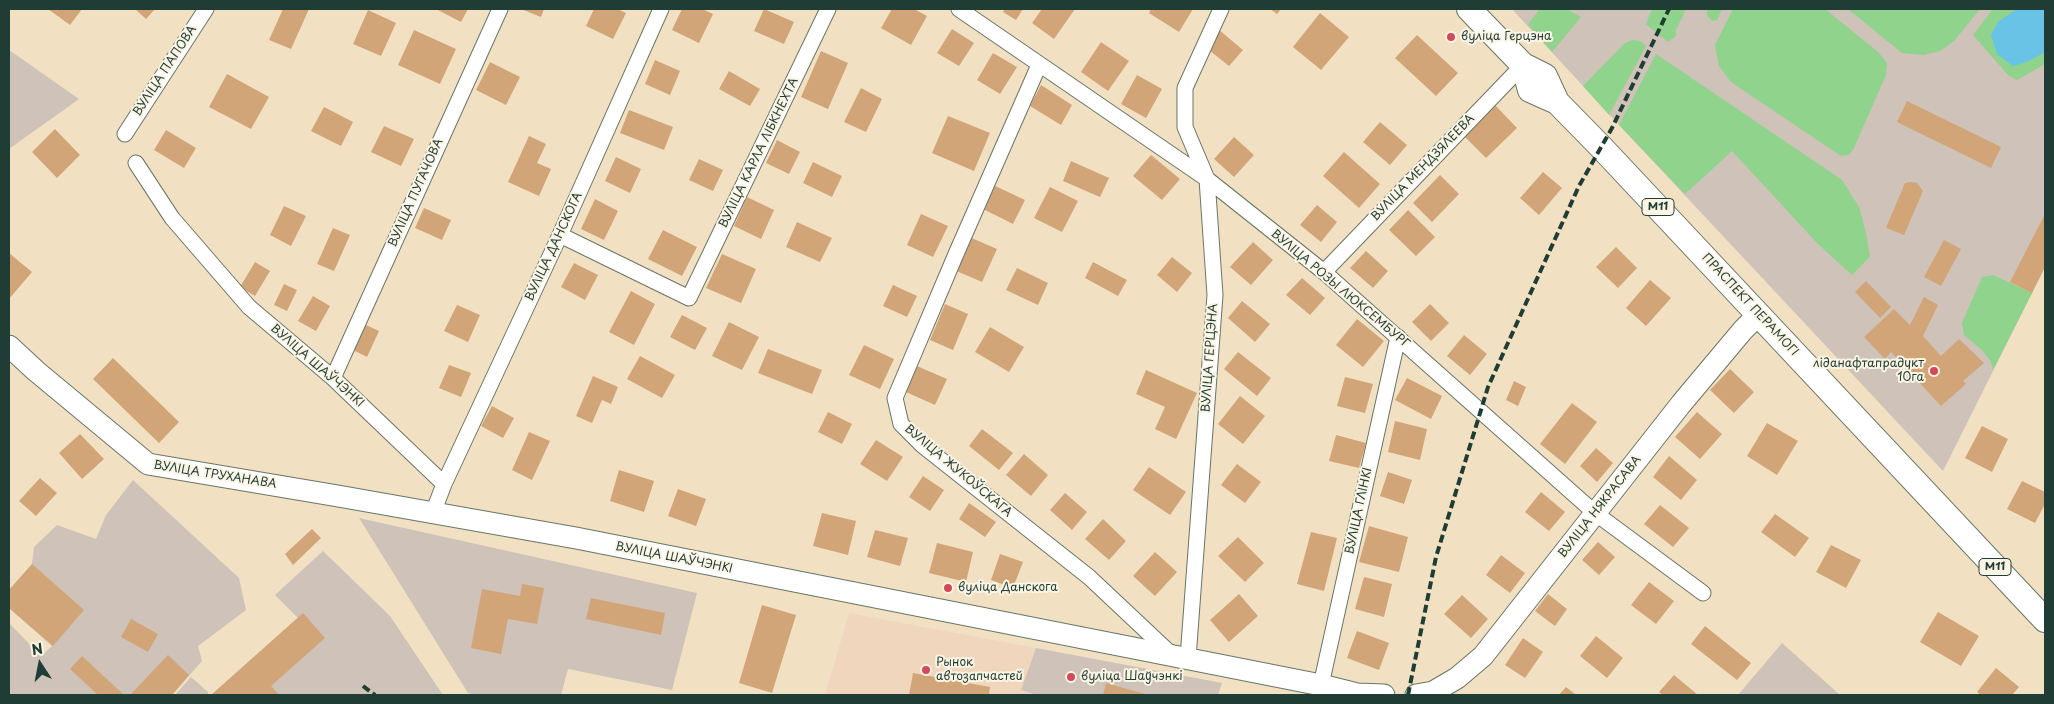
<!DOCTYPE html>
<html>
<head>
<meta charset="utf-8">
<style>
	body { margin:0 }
	#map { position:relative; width:2054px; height:704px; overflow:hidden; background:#f1e1c2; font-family:"Playpen Sans",sans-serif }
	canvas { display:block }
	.frame { position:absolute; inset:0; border:10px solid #1f3d34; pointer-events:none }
	.north { position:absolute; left:15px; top:639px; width:50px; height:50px; -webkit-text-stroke:4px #fcf5e5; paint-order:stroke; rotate:349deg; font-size:14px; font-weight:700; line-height:20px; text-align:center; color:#1f3d34 }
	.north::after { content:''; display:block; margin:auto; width:18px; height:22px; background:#1f3d34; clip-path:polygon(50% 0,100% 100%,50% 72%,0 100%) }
</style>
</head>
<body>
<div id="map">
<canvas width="2054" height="704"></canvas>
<div class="frame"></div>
<div class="north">N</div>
</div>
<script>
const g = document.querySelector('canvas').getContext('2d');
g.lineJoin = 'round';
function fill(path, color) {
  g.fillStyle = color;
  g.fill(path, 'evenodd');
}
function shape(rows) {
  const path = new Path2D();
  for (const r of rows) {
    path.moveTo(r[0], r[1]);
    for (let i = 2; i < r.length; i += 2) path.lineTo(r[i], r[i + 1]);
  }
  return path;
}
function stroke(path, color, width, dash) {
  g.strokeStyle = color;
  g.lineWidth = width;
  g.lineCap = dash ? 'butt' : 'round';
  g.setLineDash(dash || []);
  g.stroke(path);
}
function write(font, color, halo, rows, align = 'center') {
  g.font = font + ' "Playpen Sans",sans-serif';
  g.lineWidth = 4;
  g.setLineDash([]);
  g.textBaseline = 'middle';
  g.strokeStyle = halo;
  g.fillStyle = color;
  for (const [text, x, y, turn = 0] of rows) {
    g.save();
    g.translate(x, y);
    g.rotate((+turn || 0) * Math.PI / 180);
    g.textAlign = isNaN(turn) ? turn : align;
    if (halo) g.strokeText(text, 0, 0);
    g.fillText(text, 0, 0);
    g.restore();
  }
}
fill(shape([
	[849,613,1036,648,1021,690,1037,695,825,695]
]), '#f0d6bc');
fill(shape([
	[1512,9,2045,9,2045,267,1943,471,1619,125],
	[9,50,79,99,9,149],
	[133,480,239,578,246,610,198,646,202,661,172,695,9,695,9,623,41,656,52,646,9,608,9,590,32,564,34,547,57,525,96,539,106,515],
	[359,518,697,593,672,690,568,669,561,695,477,695,468,693],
	[323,551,390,616,443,695,212,695,298,618,275,595],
	[1782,643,1840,695,1738,695],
	[1036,648,1222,683,1218,695,1037,695,1021,690],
	[191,677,208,692,208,695,175,695]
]), '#cec2b9');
fill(shape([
	[1540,9,1567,9,1581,17,1552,52,1528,24],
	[1652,9,1686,9,1676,30,1676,36,1668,42,1646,24],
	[1707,9,1722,9,1717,20,1713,21,1707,16],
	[1733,9,1825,9,1878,52,1887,63,1886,75,1853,150,1848,155,1841,156,1731,82,1719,66,1715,45],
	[1848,9,1980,9,1954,41,1940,51,1924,55,1902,53],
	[1993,9,2045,9,2045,64,2017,80,2009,76,1973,35],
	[1633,40,1640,41,1646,46,1609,115,1583,86,1625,43],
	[1656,54,1842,180,1859,207,1866,233,1870,257,1852,275,1818,244,1732,151,1685,194,1619,125],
	[1993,275,2032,293,1993,370,1990,360,1982,350,1964,335,1962,323,1982,277]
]), '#8fd38c');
fill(shape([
	[2017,9,2045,9,2045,52,2029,61,2013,66,1997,54,1991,35,1998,22]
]), '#69c3e7');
fill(shape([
	[48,9,82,9,70,25],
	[135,9,155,9,146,19],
	[283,9,309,9,291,49,269,40],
	[436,9,468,9,461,22],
	[521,9,544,9,541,17],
	[594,9,617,9,626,13,613,39,586,26],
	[682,9,702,9,713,14,699,43,672,30],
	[764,9,794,22,784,44,754,31],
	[892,9,914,9,927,16,911,45,881,28],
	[1005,9,1023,9,1016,20,1003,12],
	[1042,9,1075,9,1054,39,1032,23],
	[1151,9,1193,9,1179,32,1149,13],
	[1270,9,1281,9,1277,14],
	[368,10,396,23,381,56,353,44],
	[1320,13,1349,37,1321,70,1293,47],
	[952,29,974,43,959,66,937,53],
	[1218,29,1243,50,1229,66,1204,46],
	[414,30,456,49,440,84,398,65],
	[1417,35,1458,73,1436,96,1395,58],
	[1101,42,1129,61,1108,91,1081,72],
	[821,51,848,63,828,109,801,97],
	[993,53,1017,67,1000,94,977,80],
	[655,60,680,71,670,95,645,84],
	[490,62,520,77,506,105,476,90],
	[729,71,760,89,750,106,719,89],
	[227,74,269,97,251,129,209,107],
	[1137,75,1162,89,1146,118,1121,104],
	[1041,85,1072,105,1061,125,1030,106],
	[861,88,882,99,866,132,844,122],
	[1907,101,2001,147,1991,168,1897,122],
	[1495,105,1517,128,1486,158,1463,135],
	[324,107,353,122,341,146,311,131],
	[629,110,673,127,664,150,620,133],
	[948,116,990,133,974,171,932,153],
	[1380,122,1407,145,1390,165,1363,142],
	[384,126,414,139,401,166,371,152],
	[55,129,80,155,57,178,32,152],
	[166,130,196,148,184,168,154,150],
	[529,136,546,144,537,163,551,169,539,196,508,182],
	[1234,137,1254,155,1234,177,1214,159],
	[777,140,800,152,789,174,766,163],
	[1344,152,1380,184,1359,208,1323,176],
	[1151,155,1180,179,1162,200,1133,176],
	[616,157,641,169,630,193,605,181],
	[699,159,723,170,713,191,689,180],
	[1071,161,1109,178,1100,197,1063,181],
	[813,162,842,176,832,197,803,183],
	[1543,172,1562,188,1539,215,1520,198],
	[1440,175,1459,194,1432,222,1413,203],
	[1911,182,1917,183,1923,191,1904,235,1886,228,1905,183],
	[989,183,1025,200,1013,224,977,206],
	[1050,187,1078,201,1062,232,1034,218],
	[747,197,774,210,761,239,734,226],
	[595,199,618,211,604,240,581,229],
	[1317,205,1337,222,1321,242,1300,225],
	[284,206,306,216,291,246,270,235],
	[424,208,451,220,442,240,415,228],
	[1408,210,1435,237,1416,256,1389,230],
	[921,214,948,226,933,257,907,245],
	[2045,214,2045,267,2032,293,2010,282],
	[797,222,832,238,820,262,786,247],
	[333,228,350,235,334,271,317,264],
	[663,230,697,247,682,276,648,259],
	[967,236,997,249,982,282,952,269],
	[1944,240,1961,249,1941,286,1924,277],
	[1253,242,1273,260,1251,285,1230,267],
	[1616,247,1637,268,1618,288,1596,267],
	[1366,251,1388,271,1373,288,1350,268],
	[9,253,32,272,9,299],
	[722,254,756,269,741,303,706,288],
	[1172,257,1192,273,1177,292,1157,275],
	[255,262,270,271,255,296,240,287],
	[1093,262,1127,280,1118,296,1085,278],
	[574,263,598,275,585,300,561,287],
	[1017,268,1048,283,1038,305,1006,290],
	[1302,278,1325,298,1310,315,1286,295],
	[1650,280,1671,298,1646,326,1626,308],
	[1866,281,1891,307,1880,318,1855,292],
	[284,284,297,290,287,311,274,305],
	[893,285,917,296,907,317,883,306],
	[631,291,655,304,634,345,609,332],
	[313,296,330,306,316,331,298,321],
	[1924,297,1938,305,1923,336,1941,356,1959,339,1984,363,1963,381,1966,384,1941,406,1891,352,1885,359,1864,337,1894,309,1910,325],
	[1242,301,1270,324,1255,342,1228,318],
	[945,304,968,314,953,350,930,340],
	[1430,304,1449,323,1431,341,1412,322],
	[457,305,480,315,468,342,444,331],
	[682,315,707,328,695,350,670,337],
	[1357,319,1384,341,1363,367,1336,345],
	[729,322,759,337,742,370,712,356],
	[364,324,379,331,367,357,351,349],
	[990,327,1024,347,1009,372,975,352],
	[1464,335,1487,354,1470,375,1447,356],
	[864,345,894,359,880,389,849,375],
	[768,349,822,370,812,394,758,373],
	[1238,352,1271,378,1257,396,1224,369],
	[640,356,675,375,662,398,627,379],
	[113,358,179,422,159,443,93,379],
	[449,365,471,373,461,397,439,388],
	[917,366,947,379,935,405,906,392],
	[1730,369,1754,392,1734,413,1710,390],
	[1146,370,1197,393,1176,439,1155,429,1165,407,1136,394],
	[593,376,618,387,611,404,602,400,592,423,576,416],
	[1345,377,1373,384,1365,413,1337,406],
	[1407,378,1442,396,1431,419,1395,400],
	[1514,381,1526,387,1518,406,1506,400],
	[1240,396,1265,416,1243,444,1218,424],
	[1572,403,1597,422,1565,464,1540,444],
	[492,406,514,418,503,438,481,426],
	[828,412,852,424,842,444,818,432],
	[1697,412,1722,434,1700,459,1675,437],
	[1395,421,1427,429,1420,460,1388,452],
	[1767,423,1798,441,1777,475,1747,456],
	[1982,426,2008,439,1992,472,1965,458],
	[982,429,1013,453,999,470,969,446],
	[529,432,550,441,532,480,512,470],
	[80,434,104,459,82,479,59,453],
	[1336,435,1366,443,1359,468,1329,461],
	[876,440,903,457,887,481,860,464],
	[1596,448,1613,463,1597,482,1580,466],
	[1024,454,1048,475,1031,496,1006,475],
	[1669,456,1697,480,1681,500,1653,477],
	[1237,464,1261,482,1245,503,1221,485],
	[1149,467,1186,492,1170,515,1133,490],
	[619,470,654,481,644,512,610,501],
	[1388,472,1412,480,1404,504,1380,496],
	[923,476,944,490,930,511,909,497],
	[40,478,57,493,36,516,19,501],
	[2022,481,2045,492,2045,504,2035,523,2007,509],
	[678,489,706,499,696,526,668,516],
	[1541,492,1565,512,1549,531,1525,512],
	[1065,493,1087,512,1072,530,1050,510],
	[969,503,996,522,985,537,959,519],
	[1660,505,1689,528,1673,547,1644,524],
	[822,513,856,521,848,555,813,546],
	[1775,514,1809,538,1795,557,1761,532],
	[1103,519,1126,541,1109,560,1085,539],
	[1369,526,1408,537,1399,572,1359,562],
	[312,529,321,538,293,565,285,554],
	[875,530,908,538,900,566,867,557],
	[1311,532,1337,538,1324,591,1297,584],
	[1238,537,1264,563,1245,582,1218,556],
	[1598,542,1615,557,1599,575,1582,560],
	[937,543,973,552,966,582,929,573],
	[1831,545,1861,560,1846,588,1816,572],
	[1155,552,1177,572,1155,596,1133,576],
	[1000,554,1023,562,1013,588,991,580],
	[1501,555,1525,573,1510,593,1486,575],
	[32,564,84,610,53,646,9,608,9,590],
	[1364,577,1392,584,1384,617,1355,609],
	[1649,582,1674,601,1656,624,1631,605],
	[522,584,544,588,537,624,508,619,501,654,471,648,482,589,520,596],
	[1239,594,1258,616,1229,642,1210,620],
	[1548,594,1567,609,1555,626,1535,611],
	[1462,595,1488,619,1471,638,1444,614],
	[591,598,665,613,661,635,586,619],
	[762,605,796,615,772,693,739,683],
	[1938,612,1979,636,1961,666,1920,642],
	[303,613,325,638,271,686,279,695,211,695],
	[131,619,158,634,148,652,121,637],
	[1705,626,1751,663,1737,680,1691,644],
	[1357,631,1389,643,1379,670,1347,658],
	[1596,636,1623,658,1607,678,1580,656],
	[1523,638,1543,652,1525,678,1505,665],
	[168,655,189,675,172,695,130,695],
	[82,656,124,695,98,695,70,669],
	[1996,668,2019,687,2012,695,1981,695,1977,692],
	[913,673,990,687,989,695,909,695],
	[1674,675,1698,695,1663,695,1659,692],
	[1106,683,1145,694,1145,695,1103,695],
	[1566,687,1576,695,1559,695]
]), '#d2a578');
const street = shape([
	[959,9,1207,179,1324,272,1595,513,1703,593],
	[1039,65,956,254,895,398,901,424,922,445,1089,577,1172,655],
	[125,134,206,9],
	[136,163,172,218,249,307,333,378,444,484,433,513],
	[560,235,689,298,828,9],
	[1324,272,1523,65],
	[333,378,500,9],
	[444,484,560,235,661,9],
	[1188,658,1215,295,1207,179,1185,127,1185,88,1221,9],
	[1321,685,1398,337]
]);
const secondary = shape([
	[9,346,36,371,148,464,338,496,576,538,1321,685,1357,694,1384,695],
	[1416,695,1433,692,1457,678,1483,656,1681,404,1743,330,1759,314]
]);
const primary = shape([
	[1469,9,1523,65,1545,76,1557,102],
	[1523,65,1530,90,1557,102,1602,148,2045,620]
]);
stroke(street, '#687666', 17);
stroke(secondary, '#687666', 23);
stroke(primary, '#687666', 26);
stroke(street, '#fff', 15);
stroke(secondary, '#fff', 21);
stroke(primary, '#fff', 24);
stroke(shape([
	[363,686,375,695],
	[1408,695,1436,557,1488,387,1579,186,1612,128,1669,9]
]), '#1f3d34', 4, [8, 4]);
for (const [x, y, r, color] of [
	[1451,37,5,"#d1495b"],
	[1934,371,5,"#d1495b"],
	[948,588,5,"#d1495b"],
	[926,670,5,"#d1495b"],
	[1071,677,5,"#d1495b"]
]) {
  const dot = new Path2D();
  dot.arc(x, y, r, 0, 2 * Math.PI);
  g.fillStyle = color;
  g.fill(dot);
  stroke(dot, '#fcf5e5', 2);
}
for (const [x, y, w] of [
	[1658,207,32],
	[1995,567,32]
]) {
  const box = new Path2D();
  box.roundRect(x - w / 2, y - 8.5, w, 17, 4);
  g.fillStyle = '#fcf5e5';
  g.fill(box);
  stroke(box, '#1f3d34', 1);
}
write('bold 11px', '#1f3d34', null, [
	["М11",1658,207],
	["М11",1995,567]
]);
write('12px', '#1f3d34', '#fcf5e5', [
	["вуліца Герцэна",1461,37],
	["ліданафтапрадукт",1924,364,"right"],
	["10га",1924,378,"right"],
	["вуліца Данскога",958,588],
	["Рынок",936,663],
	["автозапчастей",936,677],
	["вуліца Шаўчэнкі",1081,677]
], 'left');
write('12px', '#1f3d34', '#fcf5e5', [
	["ВУЛІЦА ПАПОВА",165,71,-57],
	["ВУЛІЦА КАРЛА ЛІБКНЕХТА",759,153,-64],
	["ВУЛІЦА МЕНДЗЯЛЕЕВА",1423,168,-46],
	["ВУЛІЦА ПУГАЧОВА",416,193,-66],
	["ВУЛІЦА ДАНСКОГА",554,247,-65],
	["ВУЛІЦА РОЗЫ ЛЮКСЕМБУРГ",1340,289,40],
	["ПРАСПЕКТ ПЕРАМОГІ",1750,305,47],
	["ВУЛІЦА ГЕРЦЭНА",1210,358,-86],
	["ВУЛІЦА ШАЎЧЭНКІ",317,366,41],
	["ВУЛІЦА ЖУКОЎСКАГА",958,471,40],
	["ВУЛІЦА ТРУХАНАВА",215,475,9],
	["ВУЛІЦА НЯКРАСАВА",1600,507,-52],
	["ВУЛІЦА ГЛІНКІ",1359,511,-78],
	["ВУЛІЦА ШАЎЧЭНКІ",674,558,11]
]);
</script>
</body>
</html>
